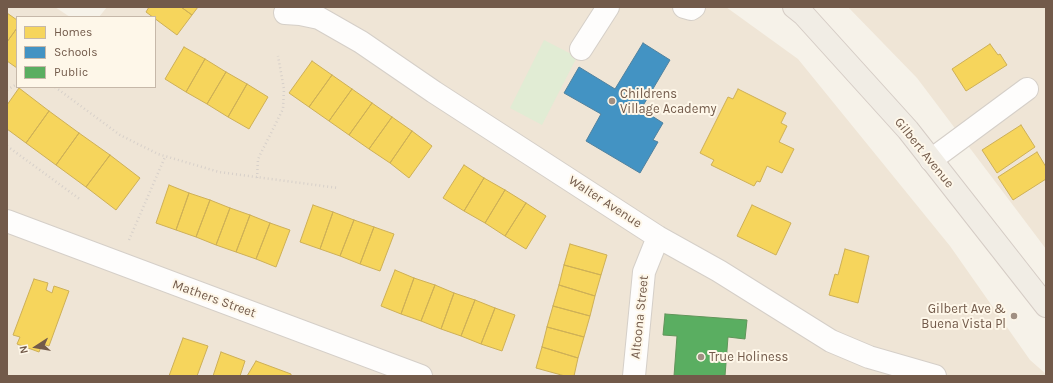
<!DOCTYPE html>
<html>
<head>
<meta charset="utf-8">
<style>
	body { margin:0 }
	#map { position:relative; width:1053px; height:383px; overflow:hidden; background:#f6f2e9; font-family:Karla,sans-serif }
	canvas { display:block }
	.frame { position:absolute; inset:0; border:8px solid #725a4a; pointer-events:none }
	.legend { position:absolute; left:16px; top:16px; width:140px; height:72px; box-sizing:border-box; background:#fef7e9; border:1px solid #c6b8a9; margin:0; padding:5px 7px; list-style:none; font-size:12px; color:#725a4a }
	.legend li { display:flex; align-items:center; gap:8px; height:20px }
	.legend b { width:20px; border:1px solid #c6b8a9 }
	.north { position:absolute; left:16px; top:327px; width:40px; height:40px; -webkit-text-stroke:3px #fef7e9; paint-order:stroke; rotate:258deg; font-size:11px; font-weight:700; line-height:16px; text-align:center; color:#725a4a }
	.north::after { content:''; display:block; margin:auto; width:14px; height:18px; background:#725a4a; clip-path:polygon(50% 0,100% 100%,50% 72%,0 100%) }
</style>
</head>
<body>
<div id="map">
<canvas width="1053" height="383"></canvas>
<div class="frame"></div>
<ul class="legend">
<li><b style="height:11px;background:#f6d55c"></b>Homes</li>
<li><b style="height:11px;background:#4393c3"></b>Schools</li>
<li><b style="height:11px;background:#5aae61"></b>Public</li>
</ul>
<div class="north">N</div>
</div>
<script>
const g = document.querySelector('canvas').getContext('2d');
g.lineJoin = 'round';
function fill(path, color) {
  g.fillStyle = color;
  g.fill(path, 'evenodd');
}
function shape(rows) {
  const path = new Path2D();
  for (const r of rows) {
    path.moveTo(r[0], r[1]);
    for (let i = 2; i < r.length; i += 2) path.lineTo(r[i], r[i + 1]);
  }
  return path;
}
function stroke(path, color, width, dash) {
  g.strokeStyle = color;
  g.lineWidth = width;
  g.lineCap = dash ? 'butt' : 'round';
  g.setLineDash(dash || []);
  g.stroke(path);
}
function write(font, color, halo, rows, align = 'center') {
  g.font = font + ' Karla,sans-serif';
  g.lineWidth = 4;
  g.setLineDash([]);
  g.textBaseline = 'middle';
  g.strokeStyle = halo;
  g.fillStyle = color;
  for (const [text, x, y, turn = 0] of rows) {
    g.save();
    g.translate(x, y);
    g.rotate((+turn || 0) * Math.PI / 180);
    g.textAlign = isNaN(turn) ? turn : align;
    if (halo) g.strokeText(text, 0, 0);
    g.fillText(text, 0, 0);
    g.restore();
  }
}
fill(shape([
	[7,7,55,7,70,17,17,17,17,87,155,87,155,17,99,17,107,7,726,7,798,59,950,246,1030,360,1046,374,1046,376,7,376],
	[848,7,1046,7,1046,249,917,78]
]), '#efe5d6');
fill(shape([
	[544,40,577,57,542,125,510,108]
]), '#e1ecd4');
const homes = shape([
	[149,7,181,7,192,15,177,35,146,12,149,7],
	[181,7,198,7,192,15,181,7],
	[7,13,17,20,17,28,7,42,7,13],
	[17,28,17,68,7,61,7,42,17,28],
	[990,44,998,55,1000,54,1007,65,966,91,952,69,990,44],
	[184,47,205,59,186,92,165,79,184,47],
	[205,59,226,72,207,104,186,92,205,59],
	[312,61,332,75,309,107,289,93,312,61],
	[226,72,247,84,228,117,207,104,226,72],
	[332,75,352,89,329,121,309,107,332,75],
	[247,84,268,97,249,129,228,117,247,84],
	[19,88,49,111,26,143,7,129,7,105,19,88],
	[352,89,372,103,349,135,329,121,352,89],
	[738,89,786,113,781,123,787,126,779,142,794,149,782,173,767,166,760,182,757,181,754,186,711,165,714,160,700,153,728,97,733,99,738,89],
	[372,103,392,117,369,149,349,135,372,103],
	[49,111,79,133,56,165,26,143,49,111],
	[392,117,412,131,390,163,369,149,392,117],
	[1021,125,1035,147,997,173,982,150,1021,125],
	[412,131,432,146,409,178,390,163,412,131],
	[79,133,110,155,86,187,56,165,79,133],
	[1037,152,1046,167,1046,179,1013,200,998,177,1037,152],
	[110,155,140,178,116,210,86,187,110,155],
	[464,165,484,178,464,211,443,198,464,165],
	[484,178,505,190,485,223,464,211,484,178],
	[169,185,189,193,176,230,156,223,169,185],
	[505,190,526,203,505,236,485,223,505,190],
	[189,193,210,200,196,237,176,230,189,193],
	[210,200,230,208,216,245,196,237,210,200],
	[526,203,546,216,526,249,505,236,526,203],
	[313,205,333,212,320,249,300,242,313,205],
	[752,205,791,223,776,255,737,236,752,205],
	[230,208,250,215,236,252,216,245,230,208],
	[333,212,354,220,340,256,320,249,333,212],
	[250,215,270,223,256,259,236,252,250,215],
	[354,220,374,227,360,264,340,256,354,220],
	[270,223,290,230,276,267,256,259,270,223],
	[374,227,394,234,380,271,360,264,374,227],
	[570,244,607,255,601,275,564,265,570,244],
	[845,249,869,256,858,303,829,295,835,274,838,275,845,249],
	[564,265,601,275,595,296,559,285,564,265],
	[395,270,414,278,401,314,381,306,395,270],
	[414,278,435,285,421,321,401,314,414,278],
	[34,279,48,283,46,290,52,293,54,286,69,291,49,346,42,344,39,352,17,344,20,337,13,335,34,279],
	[435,285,454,293,441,329,421,321,435,285],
	[559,285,595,296,590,316,553,306,559,285],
	[454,293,475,300,461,336,441,329,454,293],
	[475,300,495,308,481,344,461,336,475,300],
	[553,306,590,316,584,337,547,327,553,306],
	[495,308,515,315,502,351,481,344,495,308],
	[547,327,584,337,578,358,542,347,547,327],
	[183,338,208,346,197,376,169,376,183,338],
	[542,347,578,358,574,376,565,376,536,368,542,347],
	[221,352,245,361,240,376,213,376,221,352],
	[256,361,291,374,291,376,247,376,256,361]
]);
fill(homes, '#f6d55c');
stroke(homes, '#ceb057', 1);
const schools = shape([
	[643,43,670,60,641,109,663,123,653,140,658,142,640,173,586,141,601,114,564,93,579,67,615,89,643,43]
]);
fill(schools, '#4393c3');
stroke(schools, '#51829f', 1);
const public = shape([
	[665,314,747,320,745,339,728,337,725,376,674,376,677,336,663,335,665,314]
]);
fill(public, '#5aae61');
stroke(public, '#61955a', 1);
const minor = shape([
	[684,7,691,9,694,7],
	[285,13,300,14,319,18,361,42,434,92,658,237,719,271,831,341,869,357,935,376],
	[581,49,608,7],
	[931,160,1027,89],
	[7,221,421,376],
	[634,376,644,272,658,237]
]);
const major = shape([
	[794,7,804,15,908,130,1046,306]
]);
stroke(minor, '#d5cfc8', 24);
stroke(major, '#d5ccc5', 24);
stroke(shape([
	[55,87,120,135,158,154,219,172,338,188],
	[7,90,17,84],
	[7,146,81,200],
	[257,178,258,159,283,109,284,89,278,56],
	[129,240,165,157]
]), '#d7d0ca', 2.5, [1, 3]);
stroke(minor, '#fefdfc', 22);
stroke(major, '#f1ede5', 22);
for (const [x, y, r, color] of [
	[612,101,4,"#a08f82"],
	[1014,316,4,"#a08f82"],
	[701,357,4,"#a08f82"]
]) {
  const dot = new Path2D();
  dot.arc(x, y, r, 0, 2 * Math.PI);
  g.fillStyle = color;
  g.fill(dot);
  stroke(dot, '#fef7e9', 1.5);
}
write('13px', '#725a4a', '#fef7e9', [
	["Childrens",620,94],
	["Village Academy",620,109],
	["Gilbert Ave &",1006,309,"right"],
	["Buena Vista Pl",1006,324,"right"],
	["True Holiness",709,357]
], 'left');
write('13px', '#725a4a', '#fef7e9', [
	["Gilbert Avenue",924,153,51],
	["Walter Avenue",605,202,33],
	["Mathers Street",214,299,20],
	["Altoona Street",640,317,-84]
]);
</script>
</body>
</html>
